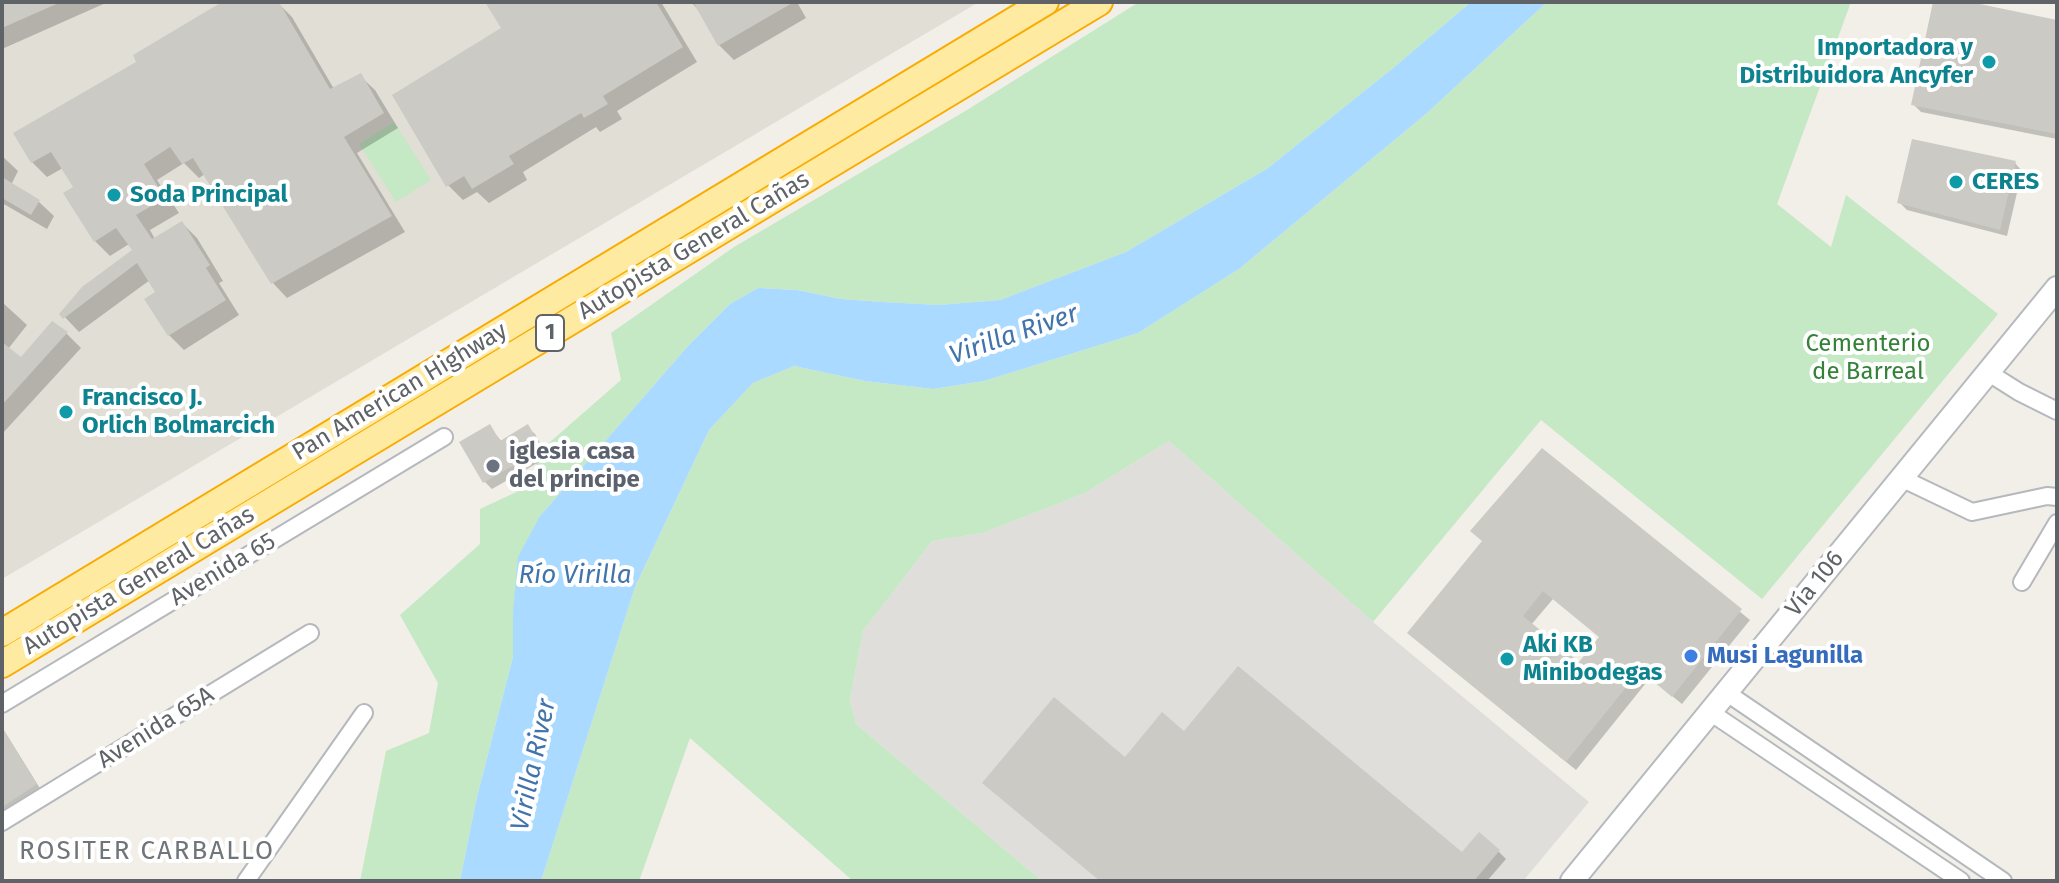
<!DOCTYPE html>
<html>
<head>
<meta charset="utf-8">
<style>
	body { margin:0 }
	#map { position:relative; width:2059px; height:883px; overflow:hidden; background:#f1efe8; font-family:"Fira Sans",sans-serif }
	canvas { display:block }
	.frame { position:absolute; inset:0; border:4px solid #5f6368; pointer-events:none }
</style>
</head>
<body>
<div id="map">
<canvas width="2059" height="883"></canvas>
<div class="frame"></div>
</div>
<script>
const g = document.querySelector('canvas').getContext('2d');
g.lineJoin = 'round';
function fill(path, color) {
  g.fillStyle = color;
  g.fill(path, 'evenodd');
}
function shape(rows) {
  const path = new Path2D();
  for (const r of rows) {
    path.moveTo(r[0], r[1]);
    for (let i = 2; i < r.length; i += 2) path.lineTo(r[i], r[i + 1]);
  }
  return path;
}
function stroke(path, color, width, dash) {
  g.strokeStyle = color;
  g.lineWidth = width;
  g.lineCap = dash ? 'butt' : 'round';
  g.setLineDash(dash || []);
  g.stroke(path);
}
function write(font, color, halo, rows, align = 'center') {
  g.font = font + ' "Fira Sans",sans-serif';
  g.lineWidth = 8;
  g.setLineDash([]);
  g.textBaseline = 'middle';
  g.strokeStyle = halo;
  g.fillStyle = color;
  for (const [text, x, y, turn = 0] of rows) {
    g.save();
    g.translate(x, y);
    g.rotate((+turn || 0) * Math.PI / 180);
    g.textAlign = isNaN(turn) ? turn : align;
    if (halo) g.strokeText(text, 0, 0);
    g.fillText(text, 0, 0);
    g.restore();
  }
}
fill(shape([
	[1169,441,1373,622,1589,802,1523,881,1042,881,856,724,850,700,863,631,932,541,983,533,1085,493]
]), '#e0deda');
fill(shape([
	[2,2,979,2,2,579]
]), '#e1ded6');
fill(shape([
	[1139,2,1471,2,1392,69,1268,168,1126,252,1000,300,939,305,882,302,841,299,797,290,758,288,730,304,688,346,540,516,513,612,513,657,476,801,460,881,360,881,386,751,429,733,438,683,400,615,480,544,480,509,540,481,534,453,542,449,621,380,611,333,734,247,967,110],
	[1547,2,1851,2,1777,204,1831,247,1846,195,1998,314,1762,599,1541,420,1373,622,1169,441,1085,493,983,533,932,541,863,631,850,700,856,724,1042,881,853,881,690,738,639,881,541,881,635,587,709,430,753,383,794,366,865,381,933,389,984,381,1138,333,1239,269,1427,113],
	[394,122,431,180,396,202,359,144]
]), '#c5e8c5');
fill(shape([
	[1471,2,1547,2,1427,113,1239,269,1138,333,984,381,933,389,865,381,794,366,753,383,709,430,635,587,541,881,460,881,476,801,513,657,513,612,518,557,540,516,688,346,730,304,758,288,797,290,841,299,882,302,939,305,1000,300,1126,252,1268,168,1392,69]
]), '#aadaff');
fill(shape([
	[2,2,108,2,2,49],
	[226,2,277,2,292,17,334,89,360,76,375,90,398,128,357,153,405,232,287,298,273,283,205,174,199,178,184,163,157,180,179,213,150,230,155,239,182,223,197,238,223,281,219,283,239,315,184,350,169,335,147,299,158,292,150,280,79,332,62,314,134,250,129,244,110,256,95,241,75,187,63,168,47,177,32,162,139,63],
	[487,2,661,2,697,62,617,111,622,119,600,132,596,127,523,172,527,180,489,203,477,192,463,200,448,185,504,29],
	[691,2,797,2,806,18,734,60,719,45,701,13],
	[1935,2,1960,2,2057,22,2057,139,1921,112,1913,104],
	[2,156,18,171,11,185,39,202,54,216,47,229,2,203],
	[2015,163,2022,171,2007,236,1907,210,1899,202],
	[2,302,27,325,8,349,21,360,53,324,67,334,81,348,2,434],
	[490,427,502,442,527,427,535,434,548,457,492,489,485,482,462,443],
	[1543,450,1750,620,1682,704,1650,678,1576,770,1419,642],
	[1553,599,1601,638,1580,665,1531,625],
	[2,727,41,790,2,814],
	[1126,759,1463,855,1498,851,1506,859,1487,881,1102,881]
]), '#0003');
fill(shape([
	[2,2,61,2,2,28],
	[222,2,279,2,330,89,361,73,384,113,344,137,392,216,271,284,193,158,182,164,170,147,144,164,165,198,136,215,152,239,182,221,210,265,206,268,226,300,168,336,144,299,155,292,137,263,63,319,59,314,82,287,132,250,116,228,94,242,63,193,73,187,51,152,31,163,13,133,136,62,133,55],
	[485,2,656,2,683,47,603,96,608,104,584,118,581,113,509,156,514,164,472,189,464,176,446,187,392,95,501,28],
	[693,2,794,2,718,46],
	[1933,2,1970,2,2057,20,2057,134,1911,105],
	[1912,139,2016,161,2000,230,1897,203],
	[2,177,40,200,31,215,2,198],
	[52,321,68,332,2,405,2,342,21,357],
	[490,424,500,441,528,424,542,449,483,483,459,442],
	[1542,448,1742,609,1672,697,1640,670,1566,762,1407,633,1482,541,1470,531],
	[1543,591,1599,637,1579,662,1523,616],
	[1238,666,1462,852,1479,832,1500,850,1474,881,1100,881,982,783,1054,697,1125,757,1162,712,1184,731],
	[2,728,37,784,2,807]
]), '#cccac5');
const minor = shape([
	[1989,373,2019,392,2057,411],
	[1901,478,1972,512,2047,496,2057,497],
	[2022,582,2057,523],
	[1727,693,2003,881],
	[2,704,444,437],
	[1710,712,1961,881],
	[2,822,310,633],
	[246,881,364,713]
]);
const secondary = shape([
	[1572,881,2057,288]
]);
const trunk = shape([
	[2,633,1045,2],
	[2,664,1099,2]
]);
stroke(minor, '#b5b8bc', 20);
stroke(secondary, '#b6babf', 26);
stroke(trunk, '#f9ab00', 30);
stroke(minor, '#fff', 16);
stroke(secondary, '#fff', 22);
stroke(trunk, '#feeaa1', 26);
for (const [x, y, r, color] of [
	[1989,62,8,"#0f9aa8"],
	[1956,182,8,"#0f9aa8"],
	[114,195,8,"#0f9aa8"],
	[66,412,8,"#0f9aa8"],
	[493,466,8,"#6b7280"],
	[1691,656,8,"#3f7fe0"],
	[1507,659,8,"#0f9aa8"]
]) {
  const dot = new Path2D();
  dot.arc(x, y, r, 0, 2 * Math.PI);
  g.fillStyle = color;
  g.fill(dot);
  stroke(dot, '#fff', 3);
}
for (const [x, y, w] of [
	[550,333,28]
]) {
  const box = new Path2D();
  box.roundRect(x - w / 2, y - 18, w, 36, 6);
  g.fillStyle = '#fff';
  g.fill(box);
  stroke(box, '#5f6368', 2);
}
write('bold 22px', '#5f6368', null, [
	["1",550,333]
]);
write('bold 24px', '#0d838f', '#fff', [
	["Importadora y",1973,48,"right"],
	["Distribuidora Ancyfer",1973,76,"right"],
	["CERES",1972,182],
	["Soda Principal",130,195],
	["Francisco J.",82,398],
	["Orlich Bolmarcich",82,426],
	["Aki KB",1523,645],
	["Minibodegas",1523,673]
], 'left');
write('24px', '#5f6368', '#fff', [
	["Autopista General Cañas",694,246,-31],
	["Pan American Highway",400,392,-31],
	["Avenida 65",223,570,-31],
	["Autopista General Cañas",139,581,-31],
	["Vía 106",1815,584,-51],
	["Avenida 65A",156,728,-32]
]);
write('24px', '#348238', '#fff', [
	["Cementerio",1868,344],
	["de Barreal",1868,372]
]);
write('bold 24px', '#5b616d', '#fff', [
	["iglesia casa",509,452],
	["del principe",509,480]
], 'left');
write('bold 24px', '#366cbe', '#fff', [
	["Musi Lagunilla",1707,656]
], 'left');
write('italic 26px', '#4174aa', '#fff', [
	["Virilla River",1014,335,-19],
	["Río Virilla",575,576],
	["Virilla River",534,765,-78]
]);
g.letterSpacing = '2px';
write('26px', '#70757a', '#fff', [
	["ROSITER CARBALLO",147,852]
]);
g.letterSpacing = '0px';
</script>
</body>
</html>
